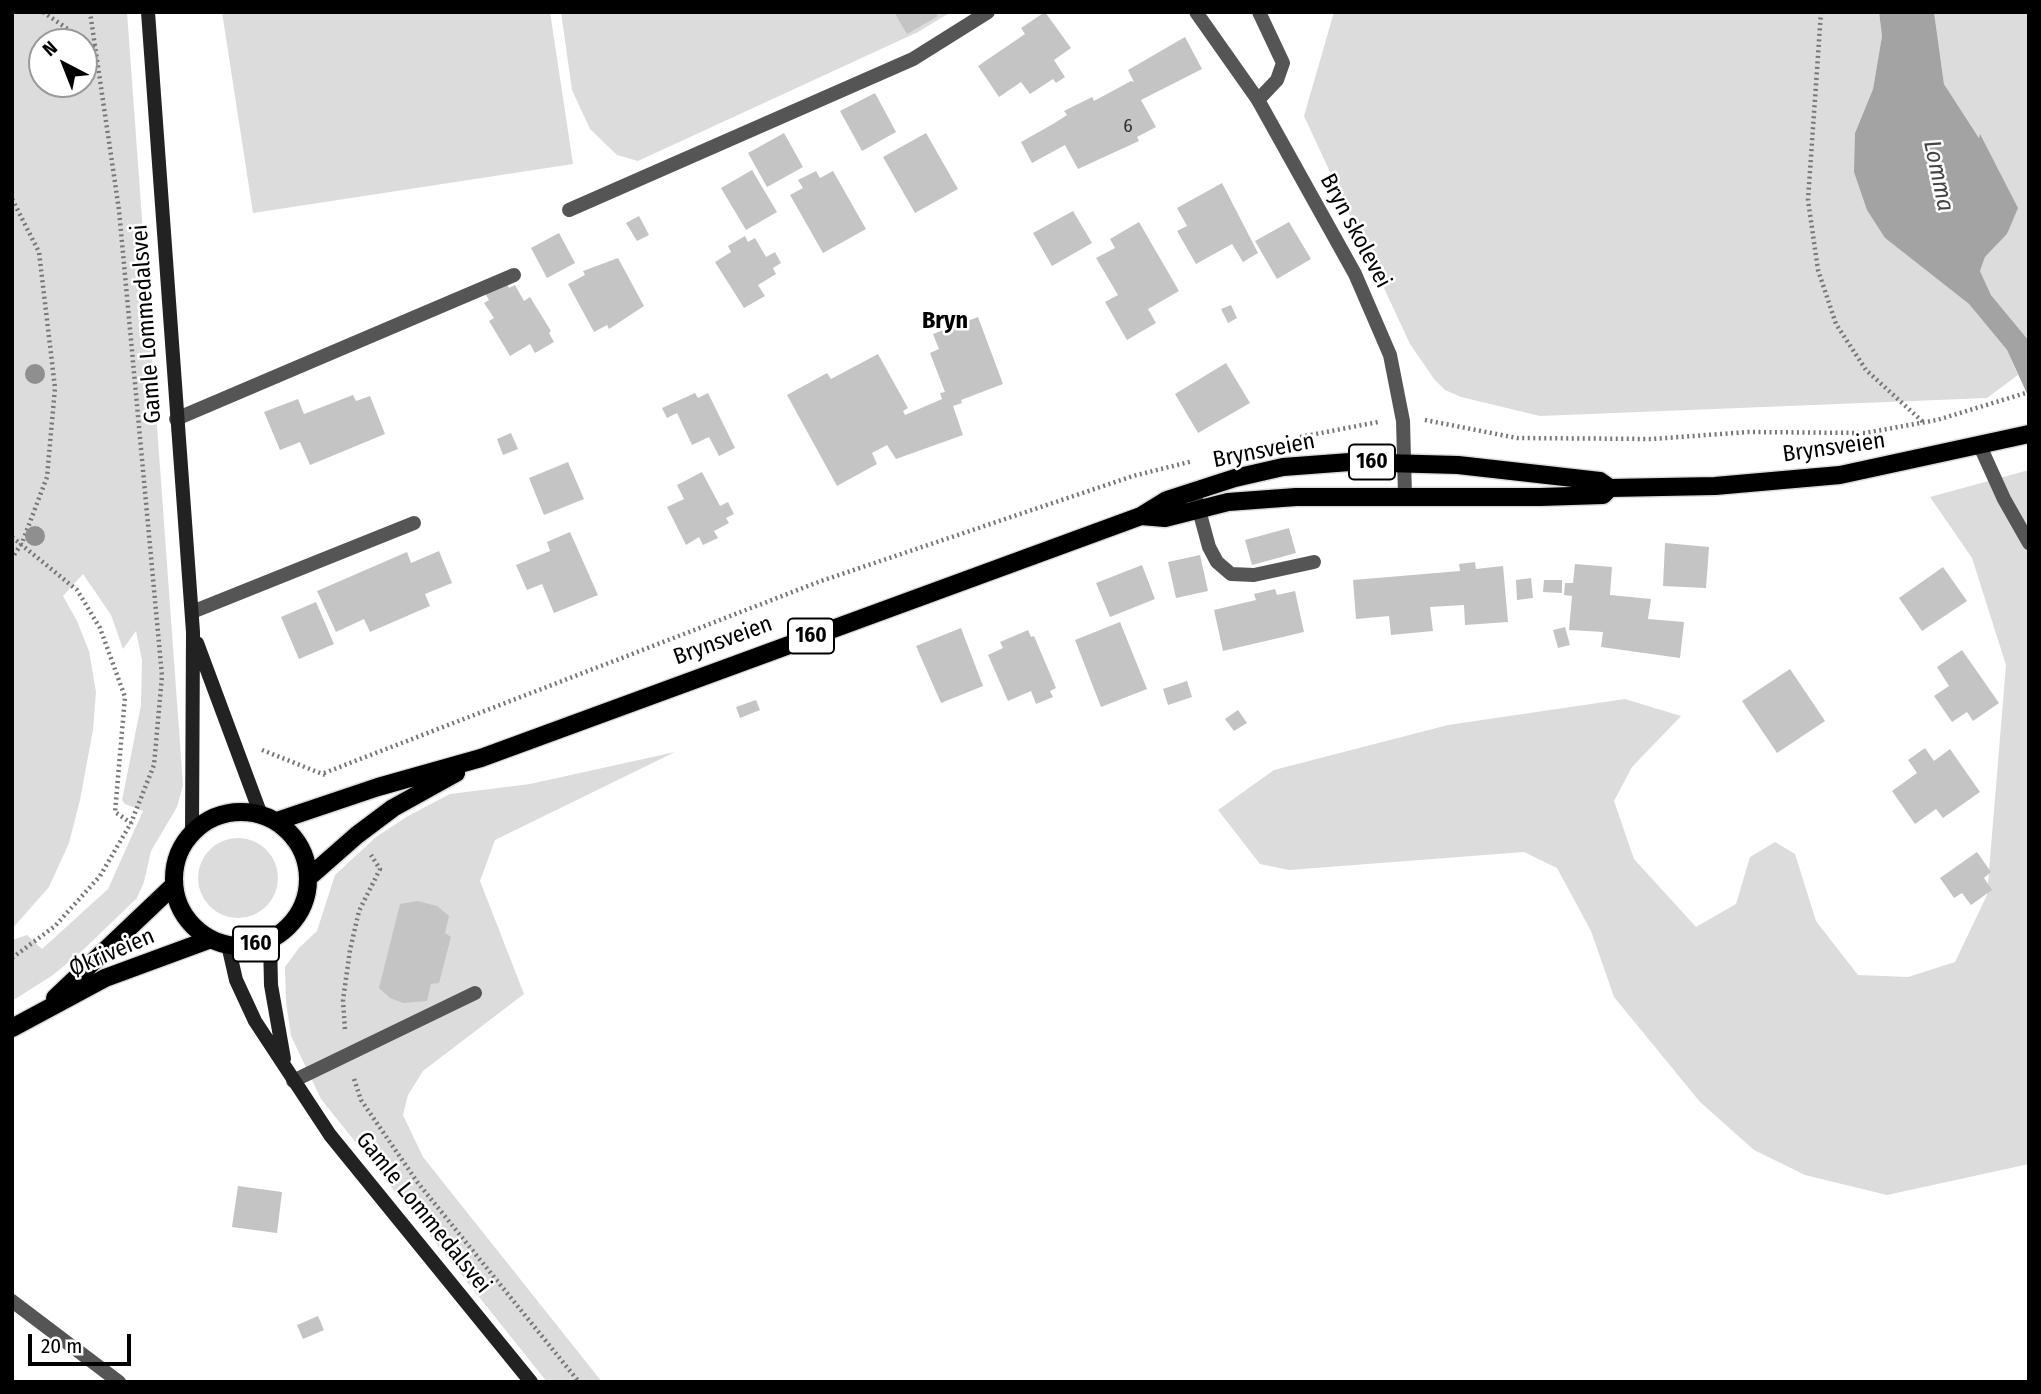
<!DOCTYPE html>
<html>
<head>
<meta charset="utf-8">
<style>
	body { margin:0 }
	#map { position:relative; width:2041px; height:1394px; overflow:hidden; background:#fff; font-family:"Fira Sans Condensed",sans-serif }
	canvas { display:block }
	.frame { position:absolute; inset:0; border:14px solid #000; pointer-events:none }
	.north { position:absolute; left:28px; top:28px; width:70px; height:70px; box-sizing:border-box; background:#fff; border:2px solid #999; border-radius:50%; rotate:318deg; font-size:19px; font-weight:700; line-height:28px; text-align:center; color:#000 }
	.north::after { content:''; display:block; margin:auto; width:24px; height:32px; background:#000; clip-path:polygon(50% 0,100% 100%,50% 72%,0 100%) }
	.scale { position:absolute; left:28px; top:1334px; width:103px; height:32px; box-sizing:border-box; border:4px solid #000; border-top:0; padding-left:9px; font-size:21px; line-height:24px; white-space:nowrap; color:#000; -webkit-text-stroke:5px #fff; paint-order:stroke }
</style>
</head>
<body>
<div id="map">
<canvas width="2041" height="1394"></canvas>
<div class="frame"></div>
<div class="north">N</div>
<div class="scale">20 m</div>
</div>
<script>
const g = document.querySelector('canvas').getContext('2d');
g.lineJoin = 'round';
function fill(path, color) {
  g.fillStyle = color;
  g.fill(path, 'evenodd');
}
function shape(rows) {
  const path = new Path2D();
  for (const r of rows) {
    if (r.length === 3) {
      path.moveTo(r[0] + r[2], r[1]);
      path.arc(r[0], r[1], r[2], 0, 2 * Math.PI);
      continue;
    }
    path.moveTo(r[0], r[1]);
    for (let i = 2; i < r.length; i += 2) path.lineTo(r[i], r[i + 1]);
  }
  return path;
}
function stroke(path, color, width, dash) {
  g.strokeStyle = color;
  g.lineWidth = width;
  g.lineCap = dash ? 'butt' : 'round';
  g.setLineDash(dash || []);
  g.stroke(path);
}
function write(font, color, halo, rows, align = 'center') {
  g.font = font + ' "Fira Sans Condensed",sans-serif';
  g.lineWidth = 5;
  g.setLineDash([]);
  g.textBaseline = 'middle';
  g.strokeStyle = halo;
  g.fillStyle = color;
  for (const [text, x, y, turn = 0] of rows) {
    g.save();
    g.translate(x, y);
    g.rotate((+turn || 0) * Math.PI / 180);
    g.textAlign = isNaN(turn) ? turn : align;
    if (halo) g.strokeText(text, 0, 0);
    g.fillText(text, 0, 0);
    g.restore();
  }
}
fill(shape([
	[12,12,127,12,183,785,177,807,151,851,144,882,137,898,83,950,53,975,12,1001,12,940,27,935,42,949,108,889,143,811,125,804,122,800,141,705,142,660,136,631,123,649,111,615,83,574,63,596,77,621,89,651,96,692,93,730,80,800,69,843,49,887,12,929],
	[42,42,84,42,84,84,42,84],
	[222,12,550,12,573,164,253,213],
	[561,12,951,12,918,32,638,161,617,155,590,129,572,90],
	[1334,12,1879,12,1882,36,1873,89,1855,133,1885,238,1969,304,2007,350,2018,375,1987,398,1540,416,1461,397,1445,390,1434,379,1410,344,1304,116],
	[1934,12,2029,12,2029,341,1991,295,1980,271,1985,257,2007,234,2017,208,1980,139,1944,84],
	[2029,470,2029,1164,1887,1195,1805,1175,1754,1150,1700,1102,1614,997,1591,931,1557,868,1524,852,1289,870,1260,864,1218,810,1274,770,1448,725,1625,699,1681,716,1632,767,1614,801,1634,859,1696,927,1736,904,1750,857,1775,842,1795,854,1816,921,1858,975,1908,977,1955,962,1987,895,2006,665,1972,558,1930,497],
	[675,752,495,840,480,881,524,994,423,1071,408,1095,403,1115,423,1157,602,1382,547,1382,321,1099,291,1036,286,1002,285,967,299,948,317,931,335,875,376,837,408,816,450,794,530,784],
	[238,878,40]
]), '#dcdcdc');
fill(shape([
	[1879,12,1934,12,1944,84,1979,138,1980,134,2018,208,2007,234,1985,257,1980,271,1991,295,2029,341,2029,398,2007,350,1969,304,1885,238,1867,210,1854,172,1855,133,1873,89,1882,36]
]), '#a3a3a3');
fill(shape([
	[894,12,935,12,938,16,907,34],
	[1045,12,1071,48,1054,60,1065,77,1056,83,1053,79,1030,94,1021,82,999,97,978,66,1025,34,1021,28],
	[1185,37,1202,69,1141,100,1156,127,1137,137,1139,141,1078,169,1065,145,1032,163,1021,142,1053,124,1067,115,1064,111,1092,97,1094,101,1131,81,1134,82,1128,70],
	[875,93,896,132,862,151,840,111],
	[784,133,803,167,767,187,748,153],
	[926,133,958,189,915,213,883,157],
	[752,170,777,212,746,230,721,188],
	[816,171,820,178,833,171,866,229,823,253,790,195,803,188,798,180],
	[1222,183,1258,253,1243,262,1232,244,1196,264,1177,231,1187,226,1177,208],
	[1073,211,1092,243,1052,266,1033,233],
	[639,216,649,235,637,241,626,223],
	[1139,222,1179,291,1148,309,1156,323,1127,340,1105,302,1118,295,1096,258,1115,248,1110,239],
	[1289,222,1311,259,1277,279,1255,241],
	[559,233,575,263,547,278,531,248],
	[745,236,748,242,755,238,766,257,775,252,781,263,773,268,776,274,758,285,765,296,744,308,715,262,731,252,728,246],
	[618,258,644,306,609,329,607,325,594,332,568,284,585,275,583,271],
	[505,280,509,288,515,285,524,301,530,297,551,331,549,333,554,342,535,353,530,344,510,356,489,321,494,318,484,303,489,300,484,292],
	[1231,305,1237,318,1228,323,1221,309],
	[978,317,1003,384,961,400,962,403,953,406,963,435,896,459,887,445,872,453,877,464,837,486,787,395,827,373,831,379,878,354,908,408,903,411,905,415,942,399,940,393,945,392,930,353,939,349,933,334],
	[1226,363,1250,403,1198,433,1175,394],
	[695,393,698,398,708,393,735,448,719,456,709,437,692,445,677,413,667,418,662,408],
	[353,395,356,401,370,396,385,434,310,465,300,442,280,450,264,412,298,399,304,414],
	[511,433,518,449,503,455,497,439],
	[568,462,584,499,544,515,529,478],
	[702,472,720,506,728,502,734,514,726,518,729,523,714,531,718,538,703,545,699,537,686,545,667,507,684,499,677,485],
	[1289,528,1296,553,1252,565,1245,540],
	[570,532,598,595,554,613,542,584,527,590,516,565,550,551,547,542],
	[1665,543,1709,547,1706,588,1663,586],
	[439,551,452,583,425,594,430,606,370,632,364,619,336,632,317,591,407,552,411,563],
	[1200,555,1208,591,1176,598,1168,562],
	[1475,562,1476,569,1503,566,1508,622,1465,625,1464,605,1430,607,1433,631,1391,635,1389,616,1356,619,1353,580,1460,571,1459,564],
	[1575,564,1612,567,1610,595,1651,599,1648,619,1684,622,1680,658,1601,647,1603,632,1569,630,1572,596,1564,595,1565,583,1573,583],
	[1142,565,1155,599,1110,617,1096,583],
	[1943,567,1967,601,1922,631,1899,598],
	[1531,578,1533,598,1517,600,1516,580],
	[1544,580,1562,580,1562,593,1543,592],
	[1275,589,1277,595,1295,591,1304,632,1223,651,1214,610,1256,600,1254,594],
	[316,602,334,644,299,659,281,617],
	[1120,622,1147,689,1101,707,1075,640],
	[1565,627,1570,645,1558,648,1553,630],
	[961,628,983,686,941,703,916,646],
	[1028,630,1031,637,1034,636,1056,688,1050,691,1053,697,1036,704,1031,691,1008,701,988,655,1003,648,1000,642],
	[1962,650,1999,703,1973,721,1967,712,1952,722,1934,696,1949,686,1937,667],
	[1790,669,1825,721,1777,753,1742,701],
	[1187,681,1192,697,1168,705,1163,689],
	[756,700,760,710,740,718,736,707],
	[1238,710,1247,723,1234,731,1225,719],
	[1925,748,1934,761,1950,749,1980,792,1943,818,1936,809,1915,824,1892,791,1917,773,1908,760],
	[1977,852,1991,872,1984,878,1992,890,1971,905,1962,893,1954,898,1940,878],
	[417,901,437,906,449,916,445,933,451,937,439,983,431,984,427,1001,403,1003,390,998,379,988,400,904],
	[238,1186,282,1192,277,1233,232,1227],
	[318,1316,324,1330,303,1339,297,1325]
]), '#c4c4c4');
const primary = shape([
	[1141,516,1165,518,1228,502,1296,497,1540,497,1603,495,1610,488],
	[241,879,67],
	[277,821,378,787,481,758,1141,516,1167,500,1235,478,1283,467,1350,462,1458,465,1600,481,1610,488,1715,486,1840,475,2029,434],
	[308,878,357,835,393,808,456,773],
	[55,998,173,886],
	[12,1028,105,978,211,939]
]);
stroke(primary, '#dbdbdb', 21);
stroke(shape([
	[43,12,97,49],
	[1821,12,1808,200,1818,270,1836,324,1866,370,1923,422],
	[12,199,39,252,55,388,47,477,22,543,12,558],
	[1425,420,1517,438,1652,439,1748,432,1865,433,1937,420,2029,392],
	[1300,437,1378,422],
	[12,537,77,590,100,628,125,697,115,812,131,823],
	[262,750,325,775],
	[324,773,821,581,1133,476,1193,461],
	[12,958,55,926,100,876,131,823,154,765,162,676,119,210,90,12],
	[345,1029,343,1000,350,950,359,911,380,869,371,855],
	[354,1079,361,1100,418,1183,579,1382]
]), '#777', 4.5, [2, 3.5]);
stroke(shape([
	[1258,100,1277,80,1283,63,1259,12],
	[569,210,913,59,988,12],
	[176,419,514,275],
	[1980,446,2004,499,2029,543],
	[1196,499,1209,547,1217,562,1231,574,1254,575,1314,562],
	[192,612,414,523],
	[293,1081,475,993],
	[12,1301,119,1382]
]), '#555', 14);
stroke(shape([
	[1196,12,1258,100,1355,274,1390,355,1403,421,1405,495]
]), '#555', 14);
stroke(shape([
	[148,12,193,632,192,831],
	[197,643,261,815],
	[270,940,271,985,284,1059],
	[228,945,236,980,255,1021,330,1135,531,1382]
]), '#222', 14);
stroke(primary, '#000', 18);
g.fillStyle = '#8f8f8f';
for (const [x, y] of [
	[35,374],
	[35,536]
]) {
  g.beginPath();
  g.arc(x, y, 10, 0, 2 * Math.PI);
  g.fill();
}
write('19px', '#313131', null, [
	["6",1128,127]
]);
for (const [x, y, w] of [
	[1372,462,46],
	[811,636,46],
	[256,944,46]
]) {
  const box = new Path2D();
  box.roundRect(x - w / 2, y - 17.5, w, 35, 5);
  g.fillStyle = '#fff';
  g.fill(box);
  stroke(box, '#000', 2);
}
write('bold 21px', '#000', null, [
	["160",1372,462],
	["160",811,636],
	["160",256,944]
]);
write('23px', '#000', '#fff', [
	["Bryn skolevei",1355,231,62],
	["Gamle Lommedalsvei",147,324,-94],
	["Brynsveien",1834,448,-8],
	["Brynsveien",1264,451,-11],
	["Brynsveien",723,641,-20],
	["Økriveien",112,953,-23],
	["Gamle Lommedalsvei",423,1213,51]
]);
write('italic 24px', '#444', '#fff', [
	["Lomma",1938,176,78]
]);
write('bold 24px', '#000', '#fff', [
	["Bryn",945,321]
]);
</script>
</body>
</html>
